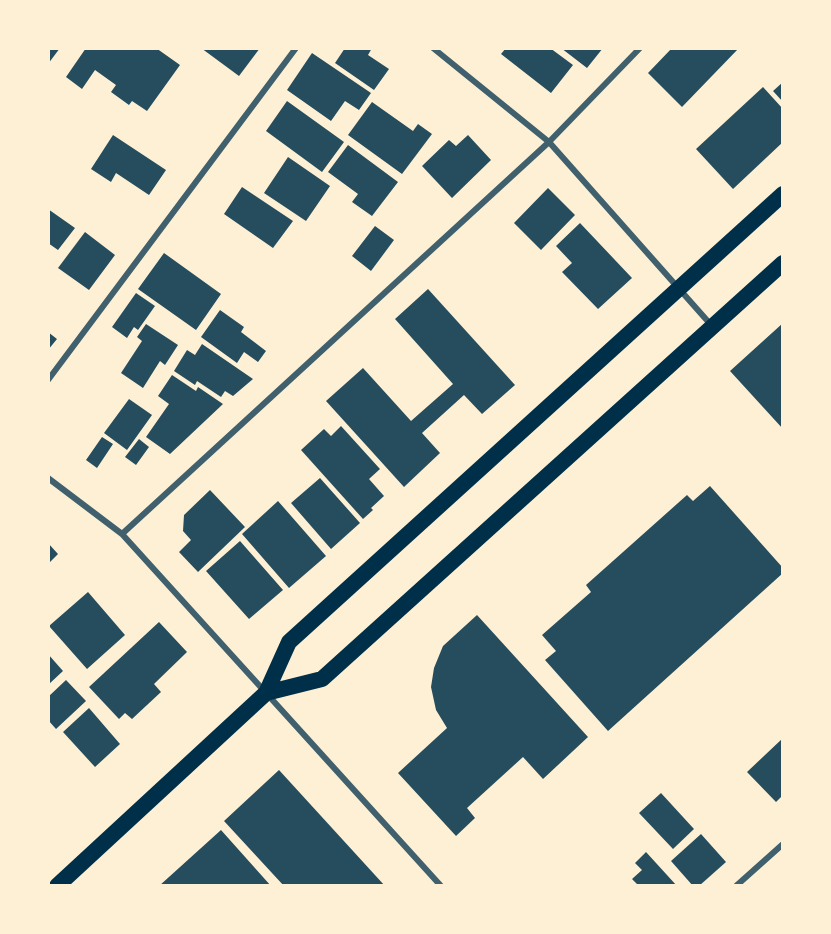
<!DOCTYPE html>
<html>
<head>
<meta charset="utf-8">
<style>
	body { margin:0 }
	#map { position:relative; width:831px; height:934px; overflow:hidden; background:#fdf0d5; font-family:Inter,sans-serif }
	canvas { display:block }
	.frame { position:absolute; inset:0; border:50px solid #fdf0d5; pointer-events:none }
</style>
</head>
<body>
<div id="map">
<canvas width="831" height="934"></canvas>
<div class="frame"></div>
</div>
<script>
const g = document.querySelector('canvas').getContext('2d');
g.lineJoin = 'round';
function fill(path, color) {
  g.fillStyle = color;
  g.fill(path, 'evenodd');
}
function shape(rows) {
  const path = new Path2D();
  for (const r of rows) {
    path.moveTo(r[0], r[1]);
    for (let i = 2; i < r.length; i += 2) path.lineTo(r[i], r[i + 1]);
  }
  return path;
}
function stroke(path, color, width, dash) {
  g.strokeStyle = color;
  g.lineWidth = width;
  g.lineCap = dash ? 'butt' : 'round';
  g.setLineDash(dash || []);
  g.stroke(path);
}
fill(shape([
	[48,48,60,48,48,64],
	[86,48,156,48,180,65,147,111,132,101,129,105,111,92,116,85,95,70,82,89,66,77],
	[201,48,260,48,239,76],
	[345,48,372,48,368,55,389,69,374,90,335,63],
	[506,48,550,48,573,65,551,93,501,54],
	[561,48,603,48,587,68],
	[672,48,739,48,682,107,648,73],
	[312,53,371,93,359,110,345,101,331,121,287,90],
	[783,82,783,102,773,91],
	[763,87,783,109,783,142,733,189,696,149],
	[287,101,344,142,322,172,266,131],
	[372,102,413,131,418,124,432,134,402,174,348,135],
	[113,135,166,170,149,195,116,173,111,182,91,169],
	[468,135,491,160,452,198,422,166,449,140,456,146],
	[348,145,398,182,372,216,352,202,358,194,328,172],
	[288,157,330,186,306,221,264,193],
	[242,187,293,221,273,248,224,214],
	[548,188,575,215,541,250,514,223],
	[48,209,75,228,58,250,48,243],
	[580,223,632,278,598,309,562,272,572,263,556,246],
	[375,226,394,240,371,271,352,256],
	[85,232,115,255,89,290,58,268],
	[164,253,221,294,196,330,138,289],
	[428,289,515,385,482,414,464,395,422,433,440,453,404,487,326,401,363,368,411,421,453,384,395,319],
	[136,293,155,306,138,330,134,327,127,338,112,327],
	[220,310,244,327,241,332,266,351,258,362,244,352,237,363,201,337],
	[783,323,783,429,730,371],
	[146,324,178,345,165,365,160,361,143,388,121,373,142,341,137,337],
	[48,332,57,339,48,350],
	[202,344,253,379,233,396,225,391,221,397,197,381,195,385,174,371,187,350,195,355],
	[172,375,196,391,198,387,223,404,170,454,146,437,169,404,158,396],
	[129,399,152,415,127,450,104,433],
	[341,426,380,469,369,479,384,496,371,508,373,510,363,519,301,450,324,429,331,436],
	[102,437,113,444,97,468,86,460],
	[139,439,149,447,136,465,125,457],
	[320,478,360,523,331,549,291,503],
	[710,486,783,568,783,573,608,731,545,660,556,651,542,635,591,592,586,585,687,495,693,501],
	[210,490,245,527,198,572,179,552,191,540,183,531,184,515],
	[278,501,326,556,289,588,242,534],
	[240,541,283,590,249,619,206,571],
	[48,543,58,554,48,564],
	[88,592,125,635,87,669,49,626],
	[477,615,588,737,543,779,523,757,467,808,475,818,456,836,398,773,447,728,436,710,431,687,434,668,443,646],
	[159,622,187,652,154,684,161,692,132,719,125,713,119,719,89,687],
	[48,654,63,671,48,685],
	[66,680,86,701,56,729,48,720,48,697],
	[89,708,120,744,95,767,63,732],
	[783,738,783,795,776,802,747,772],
	[279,770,385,886,284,886,224,821],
	[661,793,694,829,673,849,639,813],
	[221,830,271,886,159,886],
	[701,834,726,862,699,886,693,886,671,861],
	[646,852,677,886,639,886,632,879,642,870,635,863]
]), '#264d5e');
stroke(shape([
	[433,48,549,142,712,326],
	[48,380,296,48],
	[48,478,122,534,441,886],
	[122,534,549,142,640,48],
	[736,886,783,844]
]), '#3f606c', 6);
stroke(shape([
	[266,693,322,679,783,263],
	[57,886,266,693,289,642,783,194]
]), '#003049', 16);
</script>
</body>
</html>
